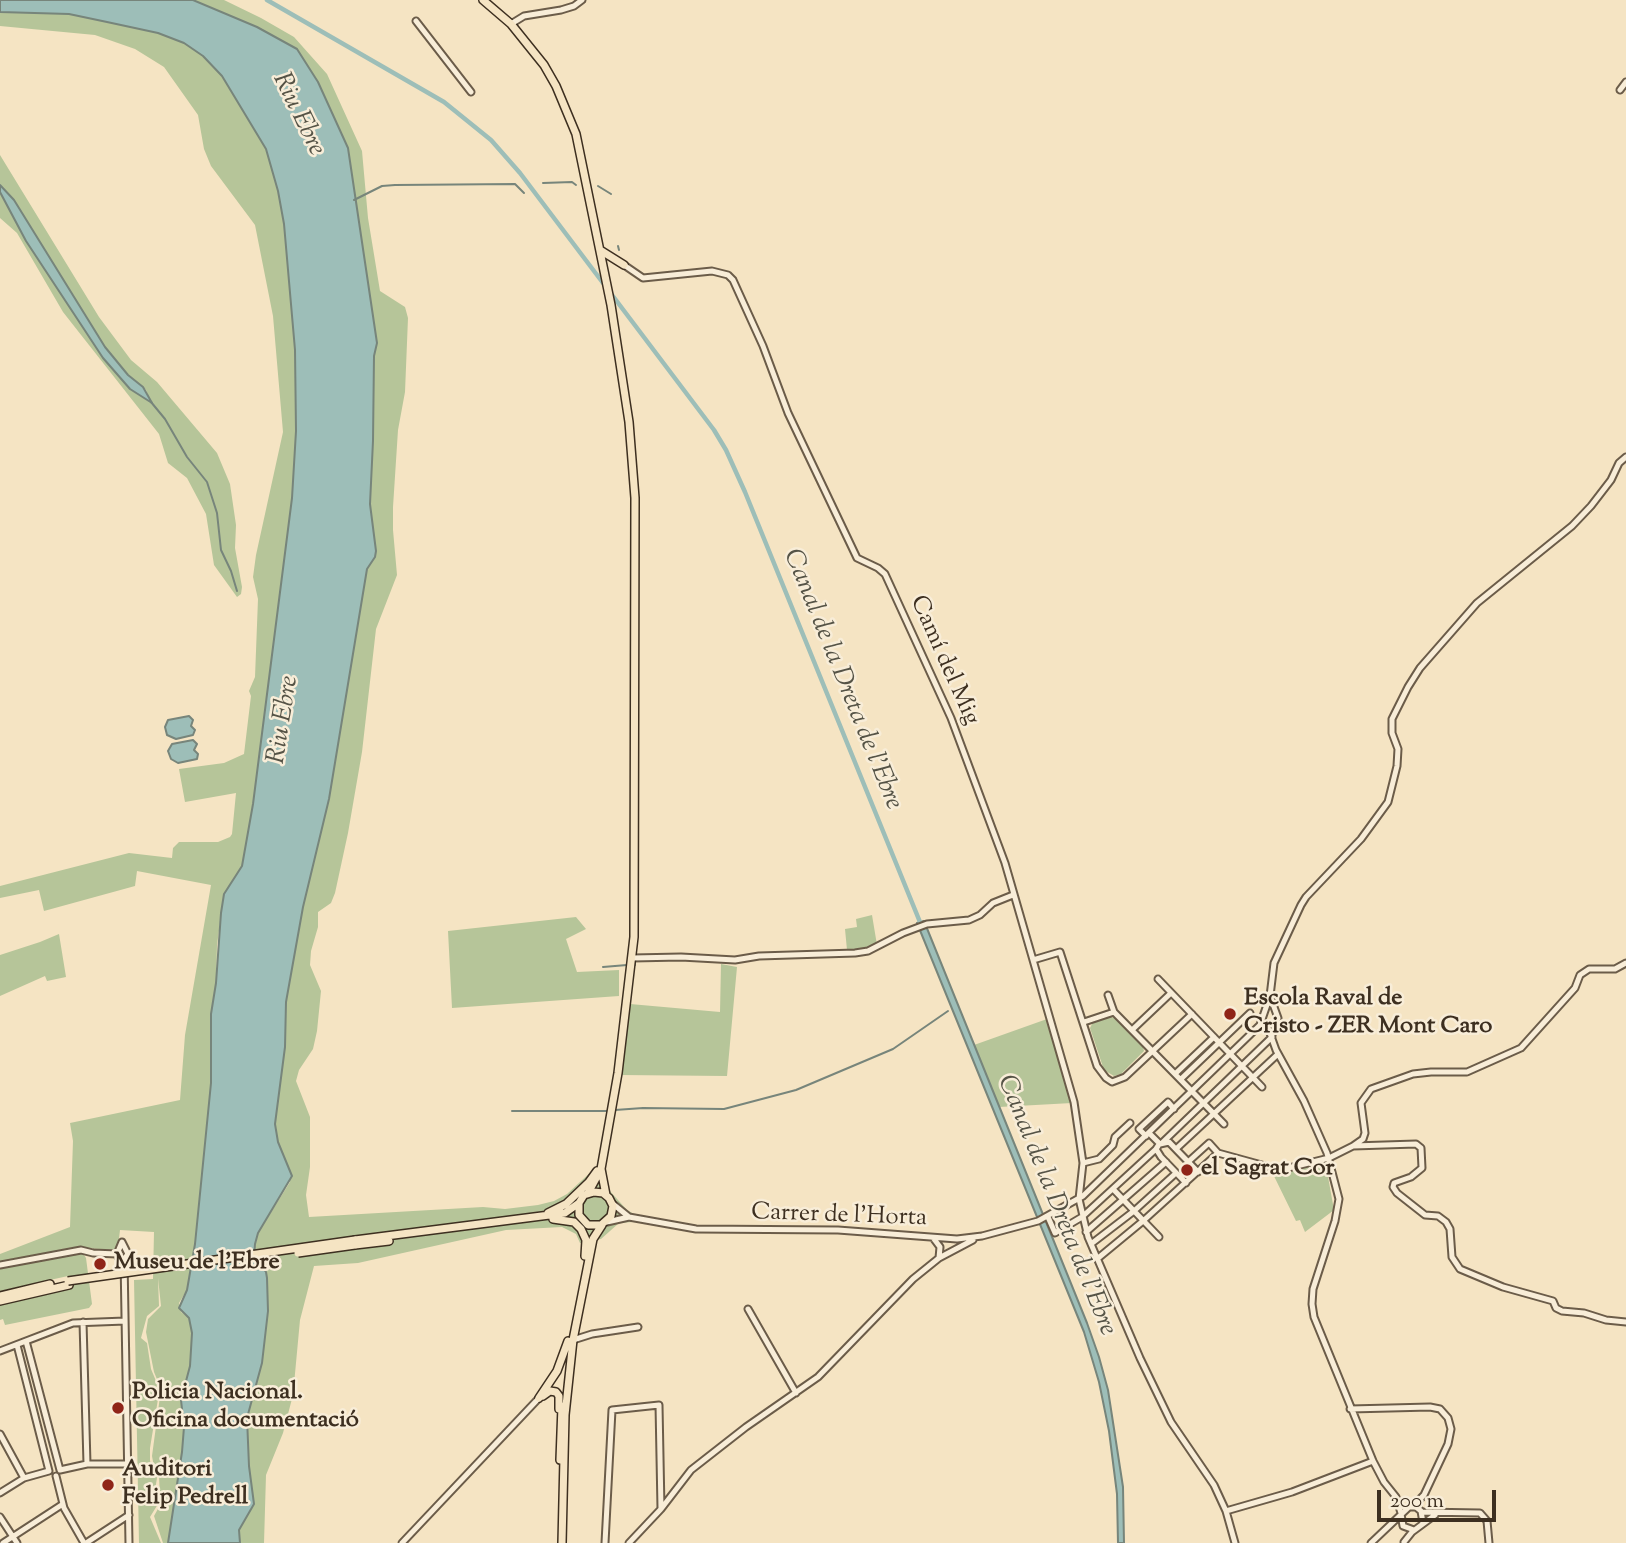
<!DOCTYPE html>
<html>
<head>
<meta charset="utf-8">
<style>
	body { margin:0 }
	#map { position:relative; width:1626px; height:1543px; overflow:hidden; background:#f5e4c3; font-family:"Sorts Mill Goudy",serif }
	canvas { display:block }
	.scale { position:absolute; left:1377px; top:1490px; width:119px; height:32px; box-sizing:border-box; border:4px solid #3d2f20; border-top:0; padding-left:9px; font-size:21px; line-height:24px; white-space:nowrap; color:#3d2f20; -webkit-text-stroke:5px #f8edd8; paint-order:stroke }
</style>
</head>
<body>
<div id="map">
<canvas width="1626" height="1543"></canvas>
<div class="scale">200 m</div>
</div>
<script>
const g = document.querySelector('canvas').getContext('2d');
g.lineJoin = 'round';
function fill(path, color) {
  g.fillStyle = color;
  g.fill(path, 'evenodd');
}
function shape(rows) {
  const path = new Path2D();
  for (const r of rows) {
    path.moveTo(r[0], r[1]);
    for (let i = 2; i < r.length; i += 2) path.lineTo(r[i], r[i + 1]);
  }
  return path;
}
function stroke(path, color, width, dash) {
  g.strokeStyle = color;
  g.lineWidth = width;
  g.lineCap = dash ? 'butt' : 'round';
  g.setLineDash(dash || []);
  g.stroke(path);
}
function write(font, color, halo, rows, align = 'center') {
  g.font = font + ' "Sorts Mill Goudy",serif';
  g.lineWidth = 5;
  g.setLineDash([]);
  g.textBaseline = 'middle';
  g.strokeStyle = halo;
  g.fillStyle = color;
  for (const [text, x, y, turn = 0] of rows) {
    g.save();
    g.translate(x, y);
    g.rotate((+turn || 0) * Math.PI / 180);
    g.textAlign = isNaN(turn) ? turn : align;
    if (halo) g.strokeText(text, 0, 0);
    g.fillText(text, 0, 0);
    g.restore();
  }
}
fill(shape([
	[193,0,224,0,261,18,294,37,327,74,362,151,368,218,380,291,405,307,408,318,405,392,398,430,393,507,393,530,397,575,376,629,362,752,348,833,335,893,331,903,318,912,318,927,311,951,310,965,321,991,317,1031,313,1049,299,1070,296,1081,310,1117,310,1167,306,1195,309,1217,483,1207,505,1209,538,1205,554,1201,567,1194,593,1170,606,1169,609,1190,627,1210,634,1214,633,1222,619,1223,601,1239,580,1243,576,1234,562,1227,506,1230,358,1263,314,1266,300,1320,293,1395,283,1433,266,1475,264,1543,240,1543,238,1536,239,1530,254,1504,249,1466,247,1418,262,1363,268,1285,266,1272,254,1257,254,1251,258,1233,290,1182,277,1137,275,1117,285,1047,286,1002,303,907,329,799,367,569,375,557,376,551,370,504,373,441,374,356,377,343,348,148,257,27],
	[0,12,69,14,107,22,158,33,184,43,203,56,222,76,266,149,278,191,284,225,295,350,296,431,292,498,253,804,242,866,224,894,217,945,216,983,211,1014,211,1083,195,1244,187,1290,179,1303,181,1312,189,1318,192,1333,190,1366,181,1400,184,1427,182,1452,168,1543,163,1543,154,1516,159,1507,160,1497,159,1476,154,1467,152,1456,161,1389,154,1372,146,1332,148,1319,161,1306,158,1278,159,1306,147,1316,141,1338,147,1343,151,1369,159,1388,156,1392,158,1399,150,1448,150,1461,157,1478,155,1490,158,1504,150,1517,161,1543,139,1543,134,1280,153,1279,154,1232,120,1230,118,1247,112,1250,74,1247,0,1264,0,1254,70,1227,73,1141,70,1123,180,1100,185,1035,211,885,137,871,135,886,44,911,39,890,0,898,0,886,129,853,172,858,173,848,179,842,218,842,230,837,232,834,236,793,185,802,179,769,224,763,244,754,251,696,249,691,255,677,258,599,253,577,256,555,283,432,273,316,255,225,211,166,204,149,198,115,164,67,135,49,95,35,0,26],
	[0,155,99,317,131,360,157,382,217,453,230,484,236,525,235,548,242,587,241,594,237,597,214,565,206,514,187,478,168,463,159,434,63,312,17,233,0,218,0,191,26,241,103,358,151,403,146,390,128,375,105,347,14,200,0,185],
	[872,915,877,945,865,949,847,950,845,929,857,927,856,919],
	[576,917,586,929,566,939,577,972,619,970,619,996,452,1008,448,931],
	[59,934,66,977,47,981,45,976,0,996,0,955,40,942],
	[721,964,737,967,727,1076,620,1075,630,1004,720,1012],
	[1111,1017,1117,1019,1143,1047,1144,1051,1121,1074,1114,1076,1104,1070,1090,1028,1093,1022],
	[1047,1019,1072,1103,999,1107,974,1045],
	[1325,1160,1334,1210,1305,1232,1300,1220,1296,1221,1272,1172],
	[82,1252,86,1258,92,1304,89,1308,5,1325,3,1319,0,1320,0,1303,70,1289,68,1276,0,1291,0,1267]
]), '#b6c599');
const water = shape([
	[0,0,193,0,257,27,297,49,318,82,348,148,377,343,374,356,373,441,370,504,376,551,375,557,367,569,329,799,303,907,286,1002,285,1047,275,1124,278,1142,292,1176,258,1233,255,1244,254,1257,266,1272,267,1278,268,1311,262,1363,247,1418,249,1466,254,1504,239,1530,240,1543,168,1543,182,1452,184,1427,181,1400,190,1366,192,1333,189,1318,179,1308,187,1290,195,1244,211,1083,211,1014,216,983,221,913,224,894,242,866,253,804,292,498,296,431,295,350,284,224,278,191,266,149,222,76,203,56,184,43,158,33,107,22,69,14,0,12,0,0],
	[0,185,14,200,105,347,128,375,143,387,152,403,130,389,103,358,26,241,0,192,0,185],
	[189,716,193,720,191,726,195,730,193,735,176,739,167,735,165,727,168,720,189,716],
	[193,740,197,744,194,750,198,754,197,759,178,763,171,759,168,751,172,744,193,740],
	[924,921,1087,1323,1099,1357,1108,1390,1123,1487,1124,1543,1118,1543,1117,1494,1109,1431,1099,1382,1084,1332,917,923,924,921]
]);
fill(water, '#9dbeb8');
stroke(water, '#77857b', 2);
stroke(shape([
	[543,183,572,182,576,185],
	[598,186,611,194],
	[354,200,382,186,395,185,515,184,524,193],
	[618,246,619,250],
	[151,402,165,419,187,457,207,482,217,513,221,550,231,571,237,591],
	[635,965,635,962],
	[603,967,627,965],
	[615,1110,643,1108,724,1109,796,1090,893,1049,948,1011],
	[512,1111,610,1111]
]), '#77857b', 2);
stroke(shape([
	[267,0,444,102,491,140,520,173,714,430,726,450,745,492,922,927]
]), '#9dbeb8', 4.5);
const minor = shape([
	[416,21,471,92],
	[511,24,524,16,561,10,574,6,582,0],
	[1620,90,1626,82],
	[624,265,643,278,712,271,728,275,733,280,763,346,788,413,857,558,878,568,885,574,951,718,1005,863,1074,1102,1083,1163,1079,1199,1088,1237,1140,1358,1171,1422,1214,1485,1226,1511,1235,1543],
	[632,958,681,957,735,960,759,956,855,953,868,951,903,933,927,924,969,920,980,915,993,903,1013,895],
	[1033,960,1060,952,1097,1066,1106,1078,1112,1082,1125,1077,1192,1014],
	[1158,979,1262,1087],
	[1108,995,1114,1012],
	[1270,996,1278,1018,1272,1035],
	[1084,1022,1114,1012,1224,1124],
	[1267,1025,1276,1050,1304,1101,1327,1153,1339,1199,1335,1221,1313,1289,1312,1304,1314,1317,1373,1461,1384,1482,1396,1497,1401,1513],
	[1132,1030,1171,993],
	[1175,1074,1214,1037],
	[1181,1079,1250,1013],
	[1149,1133,1160,1144,1169,1142,1198,1172],
	[1146,1136,1139,1129,1168,1102,1174,1109],
	[1163,1142,1272,1037],
	[1158,1146,1156,1149,1161,1157,1186,1183],
	[1353,1146,1363,1139,1365,1133,1361,1103,1371,1089,1413,1074,1431,1072,1467,1072,1521,1048,1575,988,1580,975,1589,969,1615,969,1626,963],
	[1176,1149,1278,1054],
	[1218,1153,1280,1170,1329,1158,1353,1146,1416,1144,1421,1148,1422,1168,1411,1177,1394,1183,1393,1187,1397,1193,1425,1215,1438,1216,1446,1222,1450,1229,1452,1257,1460,1269,1503,1287,1553,1301,1556,1308,1562,1311,1584,1313,1606,1320,1626,1322],
	[1188,1162,1209,1143,1218,1153],
	[1083,1163,1099,1159,1113,1145,1115,1137,1130,1123],
	[1113,1189,1159,1237],
	[613,1204,629,1217,696,1229,838,1230,957,1239,982,1236,1038,1221,1083,1196,1260,1025,1270,996,1274,963,1301,905,1306,897,1361,839,1388,802,1397,766,1398,749,1392,733,1392,719,1408,687,1420,668,1477,603,1572,526,1591,506,1611,480,1619,463,1626,457],
	[1048,1217,1055,1233,1082,1217,1156,1149],
	[607,1222,629,1217],
	[1086,1232,1166,1162],
	[934,1239,940,1247,939,1258],
	[1091,1244,1134,1211,1176,1173],
	[117,1254,122,1242,128,1254,124,1259,129,1543],
	[1097,1259,1143,1221,1218,1153],
	[0,1265,81,1250,93,1253,117,1254,118,1257],
	[748,1309,796,1393],
	[83,1322,87,1464],
	[573,1340,592,1334,638,1327],
	[26,1341,60,1470],
	[17,1345,49,1471],
	[0,1351,73,1323,125,1321],
	[1350,1409,1430,1407,1440,1409,1448,1418,1451,1429,1448,1444,1424,1495,1413,1506],
	[0,1434,24,1478],
	[60,1470,87,1464,128,1464],
	[56,1476,64,1508,84,1543],
	[0,1493,24,1478,49,1471],
	[1226,1511,1292,1492,1373,1461],
	[1422,1512,1480,1513,1487,1521,1489,1543],
	[1401,1514,1403,1526,1414,1530],
	[0,1517,17,1543],
	[1404,1542,1412,1532,1435,1515],
	[3,1543,63,1504],
	[86,1543,129,1515],
	[402,1543,539,1398],
	[605,1543,612,1410,659,1405,661,1509],
	[629,1543,661,1509,691,1470,746,1427,818,1377,913,1279,939,1258,973,1240],
	[1371,1543,1409,1507,1416,1507,1421,1511,1423,1523]
]);
const major = shape([
	[483,0,511,24,544,65,556,86,576,134,611,305,629,422,635,498,634,937,618,1073,601,1169,588,1193],
	[600,250,624,265],
	[601,1169,606,1195],
	[548,1213,566,1204,589,1182,597,1171],
	[553,1219,574,1222,581,1229,586,1240,585,1256],
	[355,1240,565,1213,579,1203,584,1195,594,1192,603,1193,609,1198,613,1206,611,1216,601,1225,588,1225,579,1215,579,1203],
	[355,1245,389,1241],
	[0,1296,50,1284],
	[0,1301,69,1285],
	[543,1396,550,1391,556,1392,559,1396,559,1409],
	[539,1398,557,1371,568,1341],
	[560,1460,562,1406],
	[562,1543,565,1415,573,1340,593,1239,602,1225]
]);
stroke(minor, '#6b5c49', 9);
stroke(major, '#3d2f20', 10);
stroke(minor, '#f8edd8', 5);
stroke(major, '#f5e4c3', 7);
const majorBridge = shape([
	[298,1253,355,1245],
	[68,1281,355,1240]
]);
stroke(majorBridge, '#3d2f20', 10, []);
stroke(majorBridge, '#f5e4c3', 7);
for (const [x, y, r, color] of [
	[1230,1014,7,"#8f2418"],
	[1187,1170,7,"#8f2418"],
	[100,1264,7,"#8f2418"],
	[118,1408,7,"#8f2418"],
	[108,1485,7,"#8f2418"]
]) {
  const dot = new Path2D();
  dot.arc(x, y, r, 0, 2 * Math.PI);
  g.fillStyle = color;
  g.fill(dot);
  stroke(dot, '#f8edd8', 2.5);
}
write('24px', '#3d2f20', '#f8edd8', [
	["Camí del Mig",943,661,66],
	["Carrer de l'Horta",839,1217,2]
]);
write('bold 24px', '#3d2f20', '#f8edd8', [
	["Escola Raval de",1244,1000],
	["Cristo - ZER Mont Caro",1244,1028],
	["el Sagrat Cor",1201,1170],
	["Museu de l'Ebre",114,1264],
	["Policia Nacional.",132,1394],
	["Oficina documentació",132,1422],
	["Auditori",122,1471],
	["Felip Pedrell",122,1499]
], 'left');
write('italic 26px', '#555346', '#f8edd8', [
	["Riu Ebre",297,115,64],
	["Canal de la Dreta de l'Ebre",841,680,68],
	["Riu Ebre",285,720,-81],
	["Canal de la Dreta de l'Ebre",1055,1206,68]
]);
</script>
</body>
</html>
